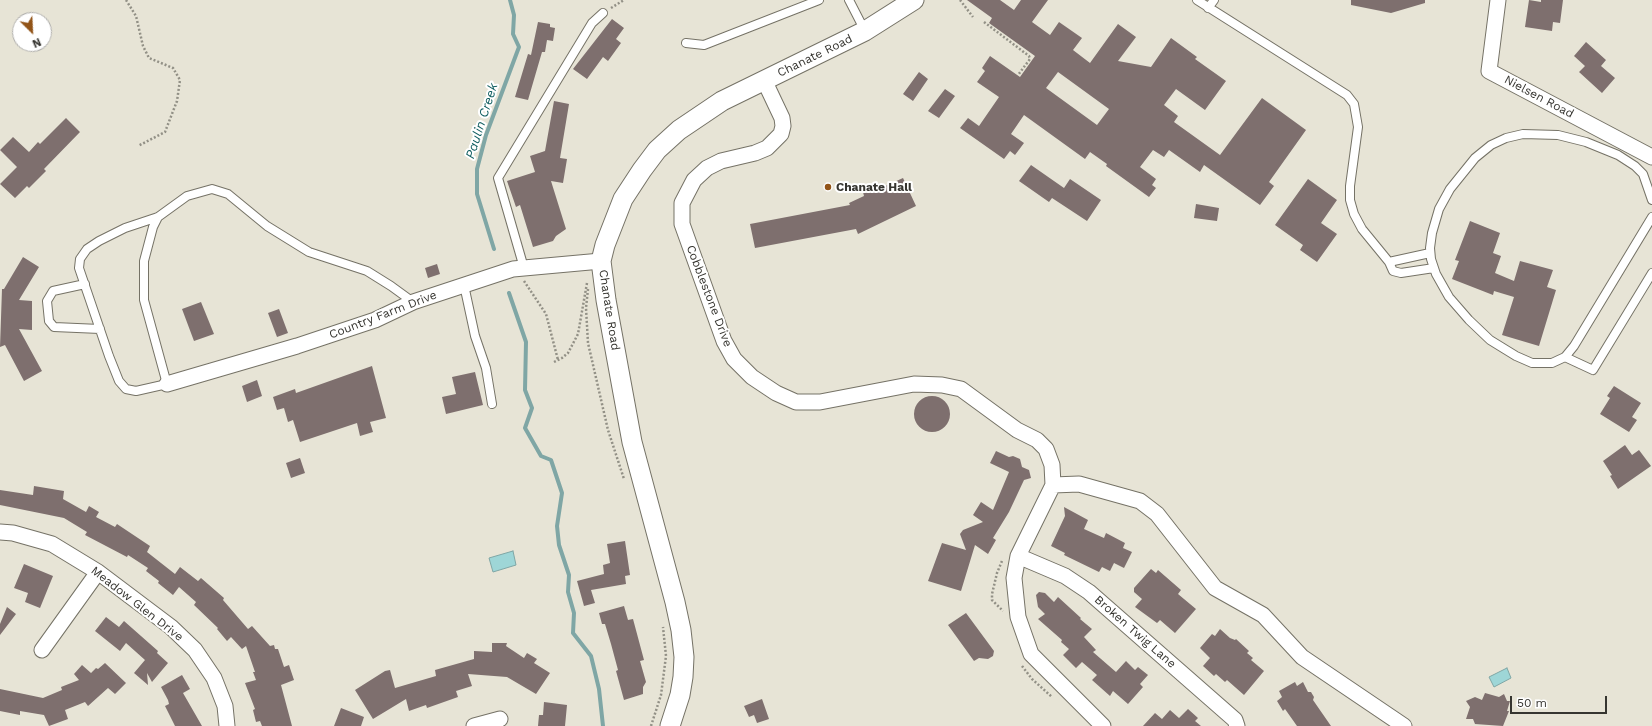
<!DOCTYPE html>
<html>
<head>
<meta charset="utf-8">
<style>
	body { margin:0 }
	#map { position:relative; width:1652px; height:726px; overflow:hidden; background:#e7e4d6; font-family:"Work Sans",sans-serif }
	canvas { display:block }
	.north { position:absolute; left:12px; top:12px; width:40px; height:40px; box-sizing:border-box; background:#fff; border:1px solid #afaeac; border-radius:50%; rotate:156deg; font-size:11px; font-weight:700; line-height:16px; text-align:center; color:#363530 }
	.north::after { content:''; display:block; margin:auto; width:14px; height:18px; background:#925418; clip-path:polygon(50% 0,100% 100%,50% 72%,0 100%) }
	.scale { position:absolute; left:1510px; top:696px; width:97px; height:18px; box-sizing:border-box; border:2px solid #363530; border-top:0; padding-left:5px; font-size:12px; line-height:14px; white-space:nowrap; color:#363530; -webkit-text-stroke:3px #fff; paint-order:stroke }
</style>
</head>
<body>
<div id="map">
<canvas width="1652" height="726"></canvas>
<div class="north">N</div>
<div class="scale">50 m</div>
</div>
<script>
const g = document.querySelector('canvas').getContext('2d');
g.lineJoin = 'round';
function fill(path, color) {
  g.fillStyle = color;
  g.fill(path, 'evenodd');
}
function shape(rows) {
  const path = new Path2D();
  for (const r of rows) {
    if (r.length === 3) {
      path.moveTo(r[0] + r[2], r[1]);
      path.arc(r[0], r[1], r[2], 0, 2 * Math.PI);
      continue;
    }
    path.moveTo(r[0], r[1]);
    for (let i = 2; i < r.length; i += 2) path.lineTo(r[i], r[i + 1]);
  }
  return path;
}
function stroke(path, color, width, dash) {
  g.strokeStyle = color;
  g.lineWidth = width;
  g.lineCap = dash ? 'butt' : 'round';
  g.setLineDash(dash || []);
  g.stroke(path);
}
function write(font, color, halo, rows, align = 'center') {
  g.font = font + ' "Work Sans",sans-serif';
  g.lineWidth = 4;
  g.setLineDash([]);
  g.textBaseline = 'middle';
  g.strokeStyle = halo;
  g.fillStyle = color;
  for (const [text, x, y, turn = 0] of rows) {
    g.save();
    g.translate(x, y);
    g.rotate((+turn || 0) * Math.PI / 180);
    g.textAlign = isNaN(turn) ? turn : align;
    if (halo) g.strokeText(text, 0, 0);
    g.fillText(text, 0, 0);
    g.restore();
  }
}
const water = shape([
	[513,551,516,565,493,572,489,558,513,551],
	[1507,668,1511,678,1494,687,1489,677,1507,668]
]);
fill(water, '#9ed6d7');
stroke(water, '#7fa6a5', 1);
stroke(shape([
	[494,249,477,194,477,169,486,135,519,47,513,34,514,15,510,0],
	[509,293,526,342,525,390,532,408,525,428,541,456,551,460,562,493,557,526,559,545,569,575,568,592,574,613,573,633,591,656,599,689,603,726]
]), '#7fa6a5', 4);
fill(shape([
	[967,0,1000,0,1014,10,1021,0,1048,0,1032,22,1050,35,1059,22,1082,38,1073,50,1090,63,1118,24,1136,37,1118,61,1151,67,1171,38,1197,57,1195,59,1226,81,1205,110,1176,89,1164,105,1178,116,1174,122,1220,155,1262,98,1306,130,1269,182,1274,186,1260,205,1204,165,1200,172,1169,150,1164,157,1153,150,1140,167,1156,179,1152,185,1156,188,1149,197,1106,166,1107,164,1090,152,1085,159,1024,115,1011,134,1024,143,1015,155,1010,151,1004,159,960,128,968,118,979,126,999,97,977,82,985,71,982,68,990,56,1020,77,1035,56,989,23,992,18],
	[1058,72,1109,109,1097,125,1046,88],
	[1351,0,1425,0,1425,3,1391,13,1351,5],
	[1529,0,1541,2,1541,0,1563,0,1560,23,1553,22,1552,31,1525,27],
	[612,19,624,28,616,39,621,43,608,61,603,57,587,79,573,69],
	[538,22,550,24,550,27,555,28,553,41,547,40,545,52,542,52,528,100,515,97,528,54,531,55],
	[1586,42,1606,60,1601,66,1615,78,1602,93,1579,72,1585,66,1574,56],
	[919,72,928,79,913,101,903,94],
	[945,89,955,96,939,118,928,111],
	[554,101,569,104,560,158,567,159,563,183,551,181,566,229,556,236,553,241,533,247,520,205,516,207,507,181,535,172,530,156,545,151],
	[66,118,80,132,44,169,46,171,29,188,27,186,15,198,0,184,17,167,0,150,13,137,29,152,38,142,40,144],
	[1031,165,1064,188,1070,179,1101,200,1087,221,1052,198,1049,202,1019,181],
	[903,178,916,206,858,234,856,229,755,248,750,224,850,205,849,203,864,196,863,192,879,183,881,188],
	[1308,179,1337,200,1321,223,1337,234,1317,262,1300,250,1303,245,1275,225],
	[1196,204,1219,208,1217,221,1194,218],
	[1470,221,1500,233,1493,253,1501,256,1495,273,1514,281,1520,261,1553,270,1547,287,1556,290,1539,346,1502,335,1514,297,1494,291,1493,295,1452,279,1459,261,1455,260],
	[23,257,39,267,19,300,32,301,32,330,19,329,42,371,24,381,5,345,0,347,2,289,4,289],
	[437,264,440,274,428,278,425,268],
	[201,302,214,334,194,341,182,309],
	[279,309,288,333,277,337,268,313],
	[372,366,386,418,370,422,373,432,360,436,357,423,300,442,293,420,288,422,284,408,277,410,273,397,295,389,296,393],
	[475,372,483,405,446,414,442,397,456,394,452,377],
	[257,380,262,396,247,402,242,386],
	[1614,386,1641,403,1632,417,1637,420,1629,432,1600,414,1610,398,1607,396],
	[932,414,18],
	[1625,445,1632,455,1639,450,1651,466,1618,489,1610,476,1612,475,1603,461],
	[996,451,1009,457,1013,456,1020,459,1022,467,1029,470,1031,478,1024,480,1009,512,993,538,996,540,988,554,975,545,961,591,928,581,942,543,966,550,960,534,963,530,983,522,973,515,981,502,993,510,1009,472,990,463],
	[300,458,305,473,291,478,286,463],
	[34,486,64,491,63,499,86,512,89,506,99,512,96,517,115,527,117,524,150,546,147,552,175,574,180,567,198,581,201,578,224,598,223,600,248,629,252,626,270,646,274,645,275,649,278,649,284,667,289,665,294,680,281,685,292,726,262,726,260,721,256,722,253,710,255,709,245,683,256,680,253,672,255,672,246,646,242,649,231,637,227,641,217,629,218,628,194,605,196,602,179,587,173,595,158,583,159,581,146,571,148,568,128,555,127,557,85,535,87,532,64,518,0,505,0,490,33,495],
	[1064,507,1088,520,1084,529,1104,538,1106,533,1125,543,1123,548,1132,552,1124,568,1114,563,1110,571,1102,567,1099,572,1064,555,1065,553,1051,546,1065,516],
	[625,541,630,575,625,576,626,584,591,590,595,603,584,606,577,581,604,574,603,565,610,563,607,544],
	[24,564,53,576,40,608,25,602,28,593,14,588],
	[1151,569,1156,573,1158,570,1181,590,1178,594,1196,609,1175,633,1160,620,1157,623,1135,607,1142,599,1134,592,1134,588],
	[1039,592,1045,593,1054,602,1058,597,1081,618,1080,619,1092,629,1084,637,1096,650,1093,652,1116,672,1126,661,1135,670,1138,667,1148,675,1140,684,1143,687,1128,704,1113,691,1110,696,1092,680,1097,675,1082,662,1076,668,1063,655,1069,649,1061,642,1062,640,1038,619,1045,614,1038,607,1036,595],
	[624,606,628,620,633,619,644,660,640,661,646,682,643,687,643,694,624,700,616,671,618,670,611,644,605,624,602,624,599,613],
	[7,607,16,614,0,635,0,624],
	[966,613,994,651,993,656,988,659,979,658,974,661,948,625],
	[106,617,119,627,124,621,158,651,157,653,168,663,152,682,147,673,148,685,134,673,145,660,126,643,120,651,95,631],
	[1220,629,1230,638,1235,640,1236,639,1249,651,1247,653,1253,658,1251,660,1264,671,1244,695,1227,680,1225,682,1216,674,1214,676,1203,666,1210,658,1200,648,1212,634,1215,636],
	[492,643,507,643,506,646,524,658,527,653,537,659,534,663,550,673,536,694,507,677,468,674,472,686,456,691,458,697,427,708,426,705,409,711,406,699,373,719,355,690,385,671,390,670,395,688,436,676,435,670,474,659,474,651,492,652],
	[105,663,126,683,115,694,108,688,88,706,85,702,65,710,68,719,49,726,44,715,20,711,20,715,0,711,0,689,43,698,62,690,61,687,79,680,74,674,82,665,91,673,96,668,98,669],
	[182,675,190,689,183,693,202,726,175,726,165,706,169,704,168,700,161,687],
	[1295,682,1297,686,1303,682,1308,692,1311,692,1314,697,1313,700,1331,726,1297,726,1285,709,1283,711,1277,701,1282,697,1279,691],
	[1485,693,1499,697,1504,694,1507,701,1510,701,1507,711,1509,711,1503,726,1475,724,1473,719,1466,719,1470,707,1466,701,1475,697,1482,700],
	[762,699,769,719,757,723,754,715,749,717,744,706],
	[544,702,567,705,565,726,538,726,539,715,543,715],
	[341,708,364,717,361,726,334,726],
	[1188,709,1198,718,1195,721,1201,726,1143,726,1155,713,1162,719,1170,710,1179,718]
]), '#7e6f6e');
const service = shape([
	[849,0,865,31],
	[1197,0,1347,95,1354,104,1358,127,1350,186,1350,200,1354,214,1362,229,1389,262,1393,271,1401,273,1434,268],
	[1208,8,1214,0],
	[686,43,704,45,819,0],
	[1652,200,1643,174,1635,166,1618,155,1586,142,1558,135,1523,134,1506,138,1491,145,1475,158,1450,189,1439,209,1432,233,1430,248,1431,259,1436,274,1449,297,1469,320,1490,340,1516,356,1532,363,1552,363,1565,357,1574,346,1652,217],
	[158,217,153,227,144,261,144,300,167,384,136,391,126,389,119,381,109,356,79,268,80,259,87,249,99,241,125,228,158,217,187,196,212,189,228,194,267,226,309,252,367,271,391,286,413,302],
	[1389,262,1430,253],
	[524,268,498,178,592,23,603,13],
	[85,284,53,291,47,301,49,321,54,327,100,329],
	[464,285,475,336,486,368,492,404],
	[1565,357,1593,370,1652,273]
]);
const minor = shape([
	[1498,0,1489,71,1652,157],
	[764,80,782,118,783,126,781,134,767,148,755,153,721,161,707,168,694,180,682,203,682,224,724,341,734,359,752,377,776,393,796,402,820,402,914,384,942,385,961,389,1017,430,1037,440,1046,449,1052,465,1053,485,1018,556,1014,578,1018,617,1031,654,1103,726],
	[167,384,297,346,375,320,413,302,513,269,601,261],
	[1053,485,1079,484,1140,501,1157,514,1215,588,1263,615,1302,657,1404,726],
	[0,532,13,533,52,544,98,572,171,627,195,650,214,678,225,706,227,726],
	[1018,556,1065,576,1089,592,1235,720,1237,726],
	[42,650,98,572],
	[474,726,500,719]
]);
const tertiary = shape([
	[670,726,680,695,683,677,684,657,681,630,675,602,632,442,606,300,601,261,605,245,623,199,642,170,657,150,679,130,722,101,865,31,914,0]
]);
stroke(service, '#757266', 10);
stroke(minor, '#757266', 17);
stroke(tertiary, '#757266', 21);
stroke(shape([
	[126,0,136,16,143,46,149,58,173,68,180,80,177,101,165,132,138,146],
	[960,0,973,17],
	[611,8,624,0],
	[984,22,1029,56,1030,59,1018,75],
	[524,281,546,314,558,360],
	[588,289,586,308,588,343,608,430,624,479],
	[554,362,562,358,568,353,578,334,587,283],
	[1002,561,997,573,992,594,992,600,1003,611],
	[1022,666,1032,679,1052,697],
	[651,726,661,695,666,656,663,627]
]), '#929086', 2.5, [2, 2]);
stroke(service, '#fff', 8);
stroke(minor, '#fff', 15);
stroke(tertiary, '#fff', 19);
for (const [x, y, r, color] of [
	[828,187,4,"#925418"]
]) {
  const dot = new Path2D();
  dot.arc(x, y, r, 0, 2 * Math.PI);
  g.fillStyle = color;
  g.fill(dot);
  stroke(dot, '#fff', 1.5);
}
write('12px', '#363530', '#fff', [
	["Chanate Road",815,56,-26],
	["Nielsen Road",1539,97,28],
	["Cobblestone Drive",709,296,69],
	["Chanate Road",609,310,81],
	["Country Farm Drive",383,315,-21],
	["Meadow Glen Drive",137,604,38],
	["Broken Twig Lane",1135,632,41]
]);
write('bold 12px', '#363530', '#fff', [
	["Chanate Hall",836,187]
], 'left');
write('italic 13px', '#105e60', '#fff', [
	["Paulin Creek",482,121,-72]
]);
</script>
</body>
</html>
